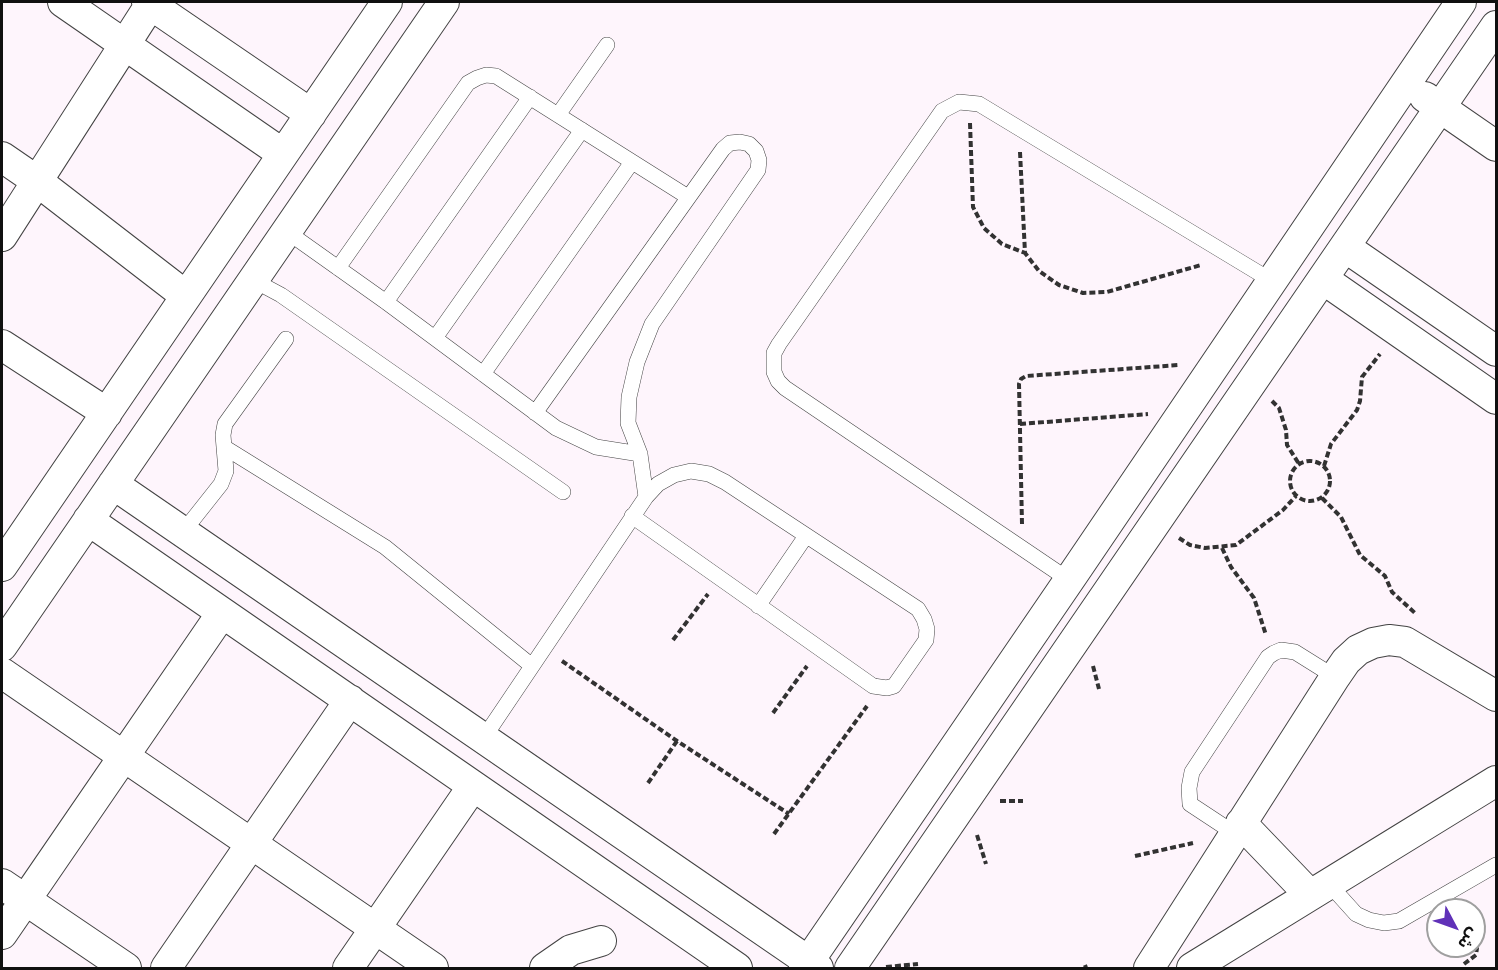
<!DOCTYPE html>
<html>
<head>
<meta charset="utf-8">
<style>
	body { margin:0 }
	#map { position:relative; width:1498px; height:970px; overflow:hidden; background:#fef5fc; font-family:"Roboto Serif","Noto Sans Arabic",serif }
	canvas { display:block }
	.frame { position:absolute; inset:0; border:3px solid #101010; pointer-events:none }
	.north { position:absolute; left:1426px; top:898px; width:60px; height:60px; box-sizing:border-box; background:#fff; border:2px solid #9f9f9f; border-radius:50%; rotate:131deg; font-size:16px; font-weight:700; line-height:24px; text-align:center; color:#101010 }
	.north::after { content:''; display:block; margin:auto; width:21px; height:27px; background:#6031b8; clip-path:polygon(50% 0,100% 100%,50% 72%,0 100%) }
</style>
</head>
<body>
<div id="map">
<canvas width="1498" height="970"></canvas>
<div class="frame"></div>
<div class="north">ش</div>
</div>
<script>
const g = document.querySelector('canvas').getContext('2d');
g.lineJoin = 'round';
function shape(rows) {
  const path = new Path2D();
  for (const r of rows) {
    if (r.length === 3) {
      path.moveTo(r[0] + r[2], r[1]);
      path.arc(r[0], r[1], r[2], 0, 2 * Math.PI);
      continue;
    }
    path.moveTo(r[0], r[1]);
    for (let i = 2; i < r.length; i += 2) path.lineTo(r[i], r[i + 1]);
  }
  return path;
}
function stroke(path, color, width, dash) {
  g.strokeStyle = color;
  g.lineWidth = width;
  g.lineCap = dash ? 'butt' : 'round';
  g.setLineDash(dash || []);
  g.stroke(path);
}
const lane = shape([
	[558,115,607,45],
	[286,231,386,302,556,428,596,447,640,454],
	[338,268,468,83,477,78,486,75,496,76,688,197],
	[253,280,281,295,563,492],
	[386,302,530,97],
	[435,338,582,130],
	[483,374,632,162],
	[224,447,385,547,532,666],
	[632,516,873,686,887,688,894,686,926,640,927,629,924,619,918,609,725,482,709,474,691,471,674,475,658,484,646,497],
	[183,532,221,484,226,471,223,435,225,424,286,339],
	[1069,580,785,388,778,381,774,372,774,353,779,344,942,111,959,102,979,104,1272,281],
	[758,606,806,536],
	[483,739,646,497,640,454,628,423,629,397,637,362,652,324,758,170,759,160,756,151,749,144,740,142,730,143,723,149,535,413],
	[1234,833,1190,804,1189,788,1192,772,1268,657,1274,653,1281,650,1295,652,1335,677],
	[1329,884,1356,914,1369,920,1384,923,1399,921,1496,865]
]);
const street = shape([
	[63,2,283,154],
	[147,2,311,114],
	[1425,97,1496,146],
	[2,157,37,181,186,296],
	[2,236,152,2],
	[1345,247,1496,351],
	[1323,279,1496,399],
	[2,345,107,413],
	[113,484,818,968],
	[88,520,737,968],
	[2,566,387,2],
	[2,646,444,2],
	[2,673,433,968],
	[1241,823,1310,895],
	[2,884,126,968],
	[2,934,222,613],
	[166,968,350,700],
	[348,968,473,786],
	[545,968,571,950,601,941],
	[804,968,1074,573,1461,2],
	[850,968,1496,26],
	[1149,968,1335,677,1346,661,1358,650,1373,643,1389,640,1405,642,1496,696],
	[1192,968,1496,781]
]);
stroke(lane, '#434343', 16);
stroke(street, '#434343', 32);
stroke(shape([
	[970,123,973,207,984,228,1002,244,1025,253],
	[1020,152,1025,253,1039,271,1059,285,1083,293,1107,292,1201,265],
	[1272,401,1279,408,1286,430,1287,445,1299,464],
	[1020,424,1148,414],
	[1310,481,20],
	[1324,466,1331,444,1357,410,1360,401,1362,377,1380,354],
	[1322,498,1341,517,1360,555,1385,576,1392,592,1416,614],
	[1022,524,1019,384,1021,379,1026,376,1179,365],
	[1179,538,1190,545,1205,548,1236,545,1283,510,1296,496],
	[1222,548,1231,567,1254,598,1266,635],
	[673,640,708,594],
	[562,661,677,741,789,814],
	[1093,666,1099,689],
	[773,713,807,666],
	[648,783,677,741],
	[1000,801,1023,801],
	[774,834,867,706],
	[977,835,986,864],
	[1135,856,1193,843],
	[1464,964,1476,955,1477,948,1474,944],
	[1085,965,1086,968],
	[886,967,918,964]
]), '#323232', 4, [6, 3]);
stroke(lane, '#fff', 15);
stroke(street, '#fff', 30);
</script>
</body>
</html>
